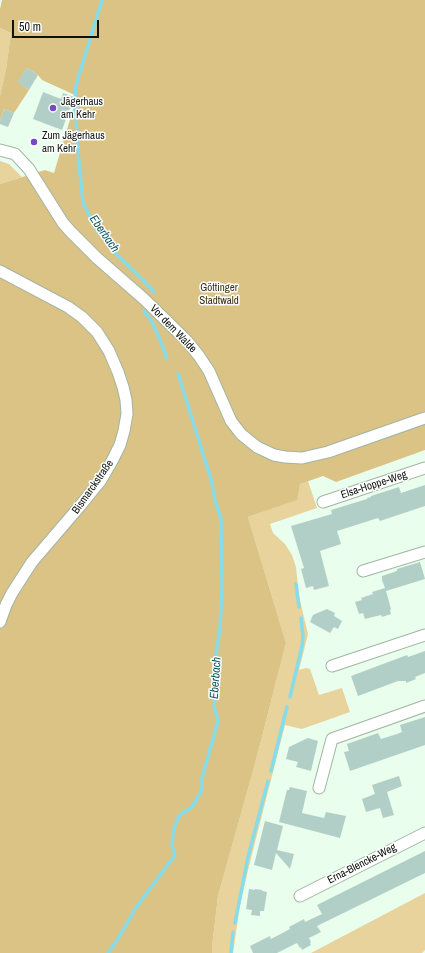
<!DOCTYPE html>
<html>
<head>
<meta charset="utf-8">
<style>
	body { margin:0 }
	#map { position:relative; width:425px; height:953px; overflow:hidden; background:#e9feec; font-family:"Archivo Narrow",sans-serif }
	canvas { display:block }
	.scale { position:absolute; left:12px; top:20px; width:87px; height:18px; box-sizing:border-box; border:2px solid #0d140e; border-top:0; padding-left:5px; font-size:12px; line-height:14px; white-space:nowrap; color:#0d140e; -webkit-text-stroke:3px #fff; paint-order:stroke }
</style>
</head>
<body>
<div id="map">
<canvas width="425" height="953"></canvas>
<div class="scale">50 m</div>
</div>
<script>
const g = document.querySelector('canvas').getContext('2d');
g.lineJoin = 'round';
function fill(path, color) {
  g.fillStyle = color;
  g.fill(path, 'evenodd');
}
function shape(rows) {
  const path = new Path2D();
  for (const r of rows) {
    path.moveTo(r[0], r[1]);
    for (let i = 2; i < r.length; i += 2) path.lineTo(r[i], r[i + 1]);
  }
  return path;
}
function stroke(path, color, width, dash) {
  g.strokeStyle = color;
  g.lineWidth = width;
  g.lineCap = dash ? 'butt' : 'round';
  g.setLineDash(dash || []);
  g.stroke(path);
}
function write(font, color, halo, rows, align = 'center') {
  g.font = font + ' "Archivo Narrow",sans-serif';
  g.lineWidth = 3;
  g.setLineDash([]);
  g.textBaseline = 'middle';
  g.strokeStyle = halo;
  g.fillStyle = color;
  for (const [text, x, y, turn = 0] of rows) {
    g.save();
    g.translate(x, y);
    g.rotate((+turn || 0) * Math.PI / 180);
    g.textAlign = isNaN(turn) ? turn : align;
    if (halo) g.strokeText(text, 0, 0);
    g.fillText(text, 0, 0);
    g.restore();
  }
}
fill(shape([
	[0,28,11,33,6,69,0,96],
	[0,161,9,164,22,177,0,184],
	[308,481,317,508,270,524,273,533,285,544,292,555,296,567,299,596,308,634,299,670,306,668,310,669,319,695,342,688,350,712,302,729,285,725,249,866,240,905,233,953,212,953,212,947,218,896,256,760,286,643,248,517,296,500,300,484],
	[425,893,425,950,422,953,311,953]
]), '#e7d39b');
fill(shape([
	[2,0,425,0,425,450,336,482,323,476,300,484,297,500,248,517,286,643,256,760,218,896,212,947,212,953,0,953,0,184,45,170,54,173,77,96,42,80,38,75,27,68,18,82,29,90,14,113,4,109,0,121,0,96,6,69,11,33,0,28,0,9]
]), '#dac385');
stroke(shape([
	[102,0,76,85,75,105,79,163,83,203,97,230,115,253,143,280,154,292],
	[144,311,152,322,160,340,167,359],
	[296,584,299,607],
	[290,697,302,646,303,637,301,618],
	[271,771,287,707],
	[235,923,248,857,268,781],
	[108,953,118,939,135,909,175,855,172,846,173,833,176,822,181,814,192,807,202,790,202,778,218,721,214,706,216,691,216,654,220,629,222,587,221,519,215,500,211,479,178,374],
	[231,953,233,932]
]), '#87dce9', 3.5);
fill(shape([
	[27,68,38,75,29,90,17,82],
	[43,92,61,99,63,93,74,97,62,130,33,119],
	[4,109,14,113,8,127,0,124,0,121],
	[425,485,425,506,380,521,378,518,337,531,341,544,320,551,329,586,314,590,313,586,306,588,301,569,304,568,291,526,332,514,331,510,367,499,367,498,371,497,371,496,399,487,401,493],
	[420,562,425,579,386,591,391,609,390,610,391,614,382,617,381,615,365,619,363,613,359,614,355,602,362,600,361,598,373,594,372,592,385,588,382,580,382,576,397,571,397,569],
	[327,609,335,613,334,616,342,621,338,629,334,627,330,633,310,622,313,615],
	[425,651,425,673,415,677,416,679,406,683,406,681,398,681,358,696,351,676,407,655,408,657],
	[425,717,425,745,350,771,344,752,349,751,347,744,378,733,381,739,397,734,402,732,400,725],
	[308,738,318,741,311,771,296,767,298,762,286,759,289,747],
	[399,776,402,786,387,792,394,815,383,818,380,808,366,812,362,799,375,794,372,785],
	[290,787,307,791,302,813,324,818,326,812,346,816,340,838,279,822,287,790,289,790],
	[265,821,283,826,277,850,294,854,290,869,276,853,272,870,254,865],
	[425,851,425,873,317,926,321,932,309,938,311,942,310,943,311,945,302,950,301,947,300,948,297,943,277,953,253,953,250,946,270,936,271,939,290,929,289,927,304,919,305,922,322,914,317,905],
	[249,889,255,890,255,889,262,890,262,891,267,892,264,911,260,911,260,916,251,915,252,910,246,909]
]), '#b2cfc7');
const minor = shape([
	[0,150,15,154,29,169,63,223,71,232,97,258,144,299,187,341,199,356,209,371,231,421,241,434,257,447,274,455,285,457,302,458,328,452,425,418],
	[0,271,68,307,82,317,97,332,109,351,118,372,123,387,126,400,127,414,124,431,120,445,112,461,101,480,80,506,32,562,12,593,6,605,0,622],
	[323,502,425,468],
	[363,571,425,552],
	[332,666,425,635],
	[319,788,332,739,425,706],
	[300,896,425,833]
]);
stroke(minor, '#a1b5a4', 13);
stroke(minor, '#fff', 11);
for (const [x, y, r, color] of [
	[53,108,4,"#754ac3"],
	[34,142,4,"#754ac3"]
]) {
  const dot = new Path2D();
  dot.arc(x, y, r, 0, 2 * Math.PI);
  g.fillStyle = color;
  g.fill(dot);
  stroke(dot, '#fff', 1.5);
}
write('11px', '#0d140e', '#fff', [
	["Jägerhaus",61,102],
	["am Kehr",61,115],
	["Zum Jägerhaus",42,136],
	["am Kehr",42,149]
], 'left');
write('11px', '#3a3013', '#fff', [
	["Göttinger",219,288],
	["Stadtwald",219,301]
]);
write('11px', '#0d140e', '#fff', [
	["Vor dem Walde",173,329,46],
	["Elsa-Hoppe-Weg",374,485,-18],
	["Bismarckstraße",93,487,-55],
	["Erna-Blencke-Weg",362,864,-27]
]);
write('italic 12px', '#0f5962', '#fff', [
	["Eberbach",104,234,55],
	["Eberbach",216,678,-86]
]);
</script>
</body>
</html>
